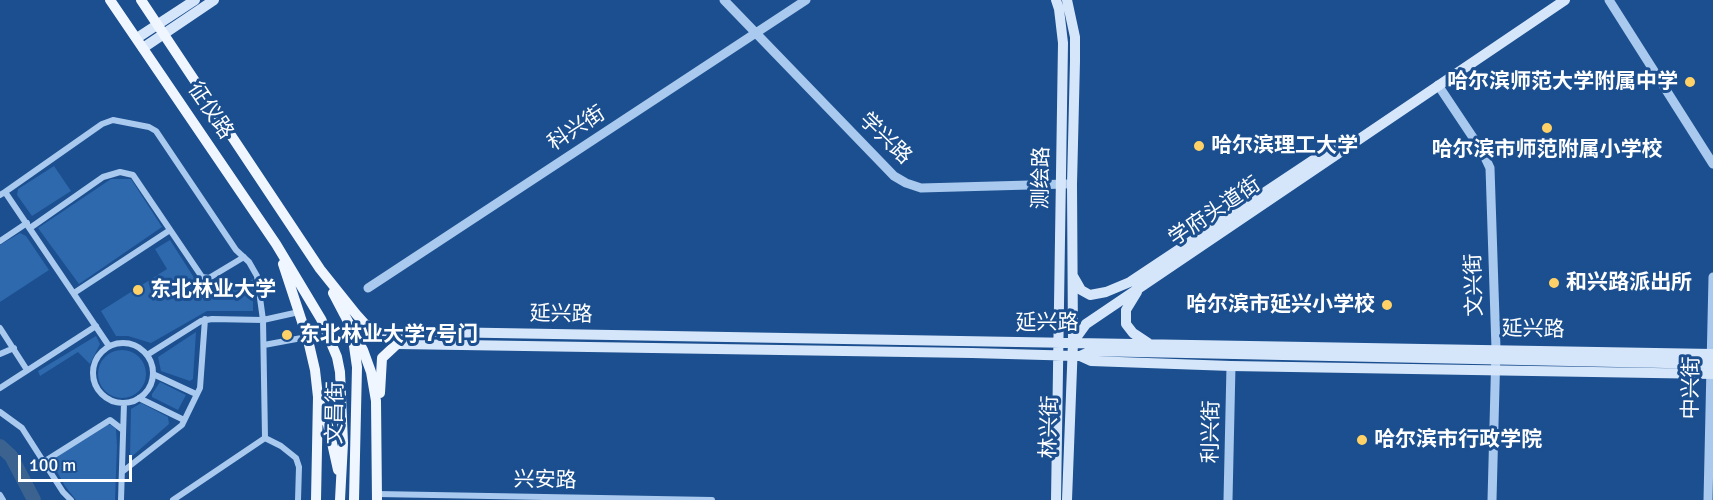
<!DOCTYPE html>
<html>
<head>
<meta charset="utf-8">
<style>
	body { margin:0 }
	#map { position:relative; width:1713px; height:500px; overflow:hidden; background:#1b4f8f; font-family:Signika,sans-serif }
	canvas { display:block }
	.scale { position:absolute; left:18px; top:455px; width:114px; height:27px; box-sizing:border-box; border:3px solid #fff; border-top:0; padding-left:8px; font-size:18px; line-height:21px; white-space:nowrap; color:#fff; -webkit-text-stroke:4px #1b4f8f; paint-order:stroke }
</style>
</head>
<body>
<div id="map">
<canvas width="1713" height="500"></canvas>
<div class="scale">100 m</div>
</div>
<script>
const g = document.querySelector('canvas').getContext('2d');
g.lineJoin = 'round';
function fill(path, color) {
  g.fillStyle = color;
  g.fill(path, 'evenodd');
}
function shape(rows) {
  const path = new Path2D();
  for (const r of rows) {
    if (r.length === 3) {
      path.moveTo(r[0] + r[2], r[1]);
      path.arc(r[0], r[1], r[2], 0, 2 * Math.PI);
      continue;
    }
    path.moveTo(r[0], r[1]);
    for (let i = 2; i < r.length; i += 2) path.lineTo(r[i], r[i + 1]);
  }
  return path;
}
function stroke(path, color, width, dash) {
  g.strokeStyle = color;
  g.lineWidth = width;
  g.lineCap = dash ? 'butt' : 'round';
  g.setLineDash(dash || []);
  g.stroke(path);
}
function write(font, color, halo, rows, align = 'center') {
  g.font = font + ' Signika,"Noto Sans SC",sans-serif';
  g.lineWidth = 6;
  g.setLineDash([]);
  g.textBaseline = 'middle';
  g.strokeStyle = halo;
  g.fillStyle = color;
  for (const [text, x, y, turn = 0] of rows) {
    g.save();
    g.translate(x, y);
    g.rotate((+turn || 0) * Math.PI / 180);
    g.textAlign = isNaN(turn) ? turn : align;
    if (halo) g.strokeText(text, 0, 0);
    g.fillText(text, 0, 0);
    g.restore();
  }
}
fill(shape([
	[54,166,71,191,32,216,17,195,18,189],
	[111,179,131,179,162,227,79,284,38,228],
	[20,233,26,236,49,270,0,302,0,245],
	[170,240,198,284,210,287,226,277,235,291,253,279,253,311,207,311,151,343,128,336,116,336,101,311,167,269,155,249],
	[196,332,193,379,190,381,161,371,158,357],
	[96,336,100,344,90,364,78,352,40,376,38,371],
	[122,374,24],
	[160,382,186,395,178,410,152,397,152,394],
	[141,403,168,417,169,424,130,458,131,409],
	[105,424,111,425,116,429,117,446,115,500,76,500,65,486,51,461]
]), '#2e69ad');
stroke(shape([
	[0,446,11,456,34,500]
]), '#3c6290', 14);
stroke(shape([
	[5,192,102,124,113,120,149,127,156,131,236,250,249,262,257,276,263,320,299,312],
	[0,195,5,192,109,346],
	[30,228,103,177,120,172,133,175,202,277,209,278,244,257],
	[0,241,27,223],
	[74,293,170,230],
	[0,328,27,370],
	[123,373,30],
	[264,345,307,337],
	[0,354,14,348],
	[147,355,201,321,212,319,263,320,265,438,173,500],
	[153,374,196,394],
	[0,388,96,326],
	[139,398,184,420],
	[0,412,22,428,63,492,71,500],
	[265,438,281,446,296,458,299,467,298,500],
	[45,461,110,420,123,430],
	[122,472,182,425,200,388,205,319],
	[377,494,712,500],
	[0,495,3,500],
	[121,500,124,403]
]), '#a9c9ee', 6);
stroke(shape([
	[724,0,894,176,906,183,921,188,1066,184],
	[1609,0,1713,164],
	[1438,85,1482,151,1490,168,1496,349,1492,500],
	[368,288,806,0],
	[1228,500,1231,366],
	[1708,500,1713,277]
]), '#a9c9ee', 9);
stroke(shape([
	[1056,0,1059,9,1063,43,1056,500],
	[137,38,195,0],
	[143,48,214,0],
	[1073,276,1081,290,1090,295,1106,292,1130,282,1333,147],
	[1137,292,1126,310,1126,324,1133,333,1148,343],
	[380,331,1713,354],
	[1073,342,1086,324,1565,0],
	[397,344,972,353,1080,356,1091,361,1231,366,1713,374],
	[1080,356,1091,351,1713,364],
	[1067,500,1073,342,1072,184,1075,61,1075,37,1067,0]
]), '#d6e6fa', 10);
stroke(shape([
	[110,0,276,244,321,319,337,357,340,372,343,443,340,500],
	[141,0,320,269,356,314,365,324,380,331],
	[283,264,308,340,315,370,318,397,316,500],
	[333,293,363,350,371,372,376,401,377,500],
	[353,339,357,367,354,500],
	[380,393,382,358,397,344],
	[320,404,328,425,338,470]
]), '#f0f6ff', 10);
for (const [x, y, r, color] of [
	[1690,82,6,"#ffd166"],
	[1547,128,6,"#ffd166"],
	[1199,146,6,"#ffd166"],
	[1554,283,6,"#ffd166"],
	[138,290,6,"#ffd166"],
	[1387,305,6,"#ffd166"],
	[287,335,6,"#ffd166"],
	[1362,440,6,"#ffd166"]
]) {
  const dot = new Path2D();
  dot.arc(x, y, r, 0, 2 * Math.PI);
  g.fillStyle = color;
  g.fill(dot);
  stroke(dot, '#1b4f8f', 2);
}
write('bold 21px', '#fff', '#1b4f8f', [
	["哈尔滨师范大学附属中学",1678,82,"right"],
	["哈尔滨理工大学",1211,146],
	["哈尔滨市师范附属小学校",1547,150,"center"],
	["和兴路派出所",1566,283],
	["东北林业大学",150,290],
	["哈尔滨市延兴小学校",1375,305,"right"],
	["东北林业大学7号门",299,335],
	["哈尔滨市行政学院",1374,440]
], 'left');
write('21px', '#fff', '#1b4f8f', [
	["征仪路",210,111,56],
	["科兴街",577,129,-33],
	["学兴路",885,139,44],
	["测绘路",1042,178,-89],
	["学府头道街",1215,212,-34],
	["文兴街",1475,285,-92],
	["延兴路",561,315,1],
	["延兴路",1047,323],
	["延兴路",1533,330,1],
	["中兴街",1692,388,-89],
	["文昌街",336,413,-89],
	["林兴街",1050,427,-88],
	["利兴街",1212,432,-89],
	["兴安路",545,481,1]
]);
</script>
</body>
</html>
